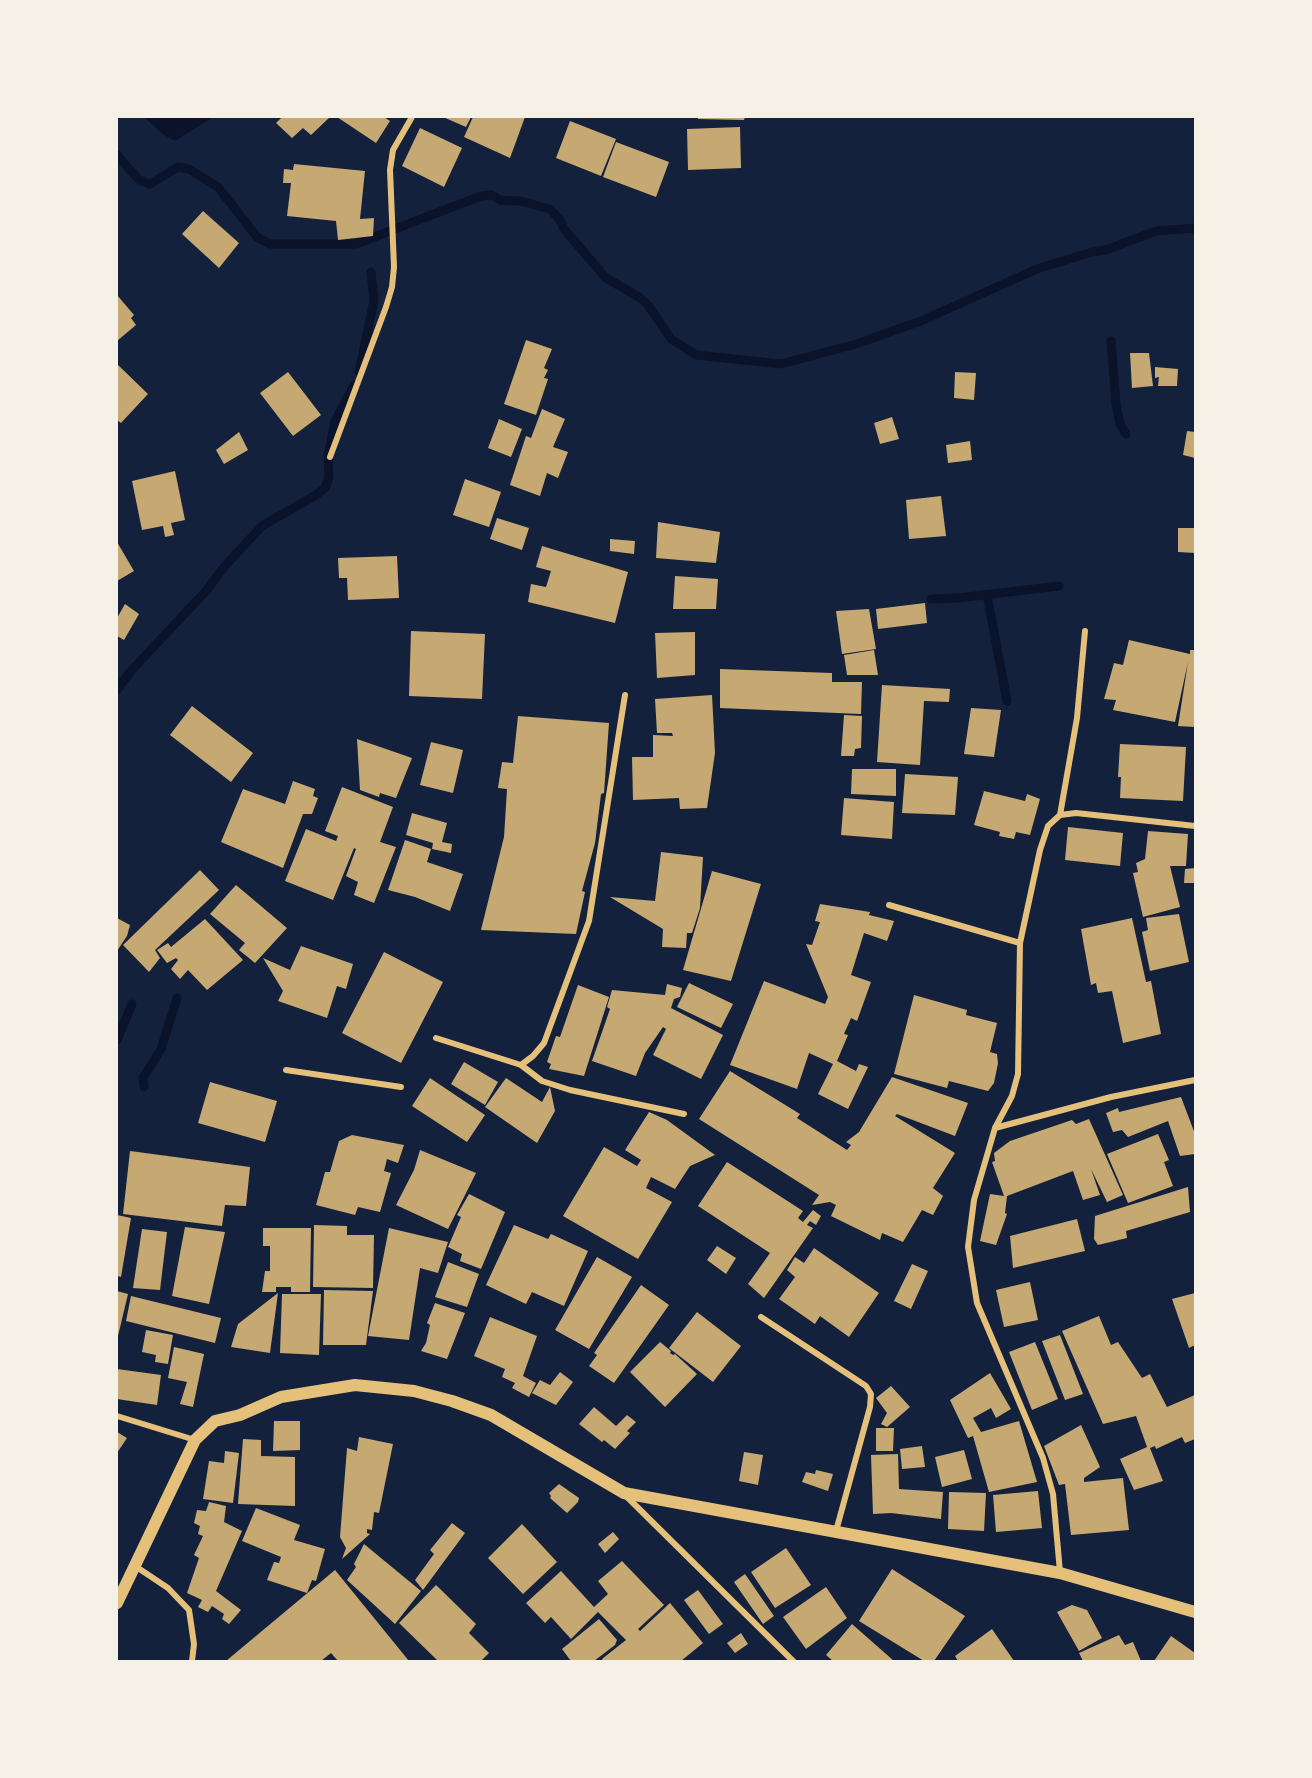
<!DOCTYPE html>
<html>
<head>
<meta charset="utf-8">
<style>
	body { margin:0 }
	#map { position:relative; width:1312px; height:1778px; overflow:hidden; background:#14213d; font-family:Helvetica,sans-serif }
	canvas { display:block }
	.frame { position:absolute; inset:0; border:118px solid #f6f1e7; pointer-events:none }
</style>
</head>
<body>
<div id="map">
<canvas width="1312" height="1778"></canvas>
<div class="frame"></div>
</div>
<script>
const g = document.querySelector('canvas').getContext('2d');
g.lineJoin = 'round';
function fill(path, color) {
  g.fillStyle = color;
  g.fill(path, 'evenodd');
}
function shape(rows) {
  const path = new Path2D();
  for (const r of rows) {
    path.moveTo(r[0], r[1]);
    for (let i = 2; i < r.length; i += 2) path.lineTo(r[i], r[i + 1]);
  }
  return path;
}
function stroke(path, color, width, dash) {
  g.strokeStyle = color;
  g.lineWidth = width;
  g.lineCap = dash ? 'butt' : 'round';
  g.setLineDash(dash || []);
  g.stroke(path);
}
fill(shape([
	[144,117,213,117,175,141,164,135]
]), '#0b132b');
stroke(shape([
	[117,155,139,180,150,184,178,167,189,169,218,187,257,237,270,244,356,244,481,196,492,195,500,200,520,201,550,209,560,220,564,229,606,278,639,297,648,305,671,339,696,355,781,364,856,344,921,321,1037,269,1092,252,1106,250,1156,231,1195,228],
	[1111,341,1116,404,1120,424,1126,434],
	[359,372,374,301,371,272],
	[987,595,1007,701],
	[931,599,958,598,1059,586],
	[117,690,130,672,207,590,224,567,262,526,316,495,325,488,329,478,328,456,335,421,354,385],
	[117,1040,132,1004],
	[144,1087,143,1078,161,1049,177,998]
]), '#0b132b', 9);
fill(shape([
	[282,117,330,117,311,135,303,128,292,138,276,123],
	[337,117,384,117,390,121,376,143],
	[443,117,471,117,466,127],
	[473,117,525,117,510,158,464,137],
	[698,117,745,117,744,120,698,119],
	[570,121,616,139,601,176,556,158],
	[740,127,741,168,688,170,687,129],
	[420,128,462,148,444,187,402,166],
	[616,142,669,162,656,197,603,177],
	[294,164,365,171,360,219,374,218,373,236,338,240,336,221,287,216,291,183,283,183,284,169,293,170],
	[203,211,239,243,219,268,182,234],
	[117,295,134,315,131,318,136,325,117,341],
	[526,340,552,349,544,368,548,370,544,378,548,379,536,415,504,404],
	[1130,353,1149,353,1153,386,1132,388],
	[117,364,148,394,121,423,117,420],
	[1155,367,1178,369,1177,386,1158,386,1159,377,1155,378],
	[288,372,321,415,293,436,260,393],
	[955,372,976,373,974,400,954,398],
	[542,409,565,419,553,447,568,452,558,478,547,473,540,496,510,485,526,436,531,438],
	[892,417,899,439,880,444,874,423],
	[499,419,522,429,511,457,488,448],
	[1187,431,1195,432,1195,458,1183,455],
	[239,432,248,450,224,464,216,450],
	[970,441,972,460,948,463,946,445],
	[175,471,185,520,171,523,174,535,165,537,163,526,142,530,132,481],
	[465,479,501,492,489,527,453,515],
	[941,496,946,536,909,539,906,500],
	[497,518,529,528,522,550,490,539],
	[658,522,720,532,716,563,656,558],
	[1178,528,1195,528,1195,553,1178,552],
	[610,539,635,541,634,554,610,551],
	[117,542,134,571,117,581],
	[542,546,628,572,615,623,528,602,531,584,546,587,551,571,536,567],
	[397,556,399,598,348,600,347,578,339,578,338,558],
	[675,576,718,579,716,609,673,609],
	[925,603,927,623,878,629,876,609],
	[125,604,139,614,124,640,117,636,117,618],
	[869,609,876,649,842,654,836,611],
	[411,631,485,634,482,699,409,696],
	[695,632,695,675,657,678,655,633],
	[1129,640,1190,654,1190,650,1195,650,1195,727,1178,726,1188,662,1175,722,1113,710,1116,700,1104,699,1114,663,1123,665],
	[874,650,878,675,847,675,844,655],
	[720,669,832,673,832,682,862,682,861,714,720,708],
	[882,685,950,689,949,702,924,701,920,765,877,762],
	[712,695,715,753,707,808,680,809,679,798,633,800,632,757,653,757,653,735,673,736,672,733,657,733,655,699],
	[192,706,253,753,231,782,170,735],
	[971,708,1001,710,994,757,964,754],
	[844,715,862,716,861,748,855,749,854,756,841,756],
	[518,716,609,723,604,793,601,794,595,843,582,891,585,892,576,934,481,930,504,837,507,789,498,788,502,762,513,763],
	[357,739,412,758,396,798,380,793,379,797,360,790],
	[431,742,463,750,453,793,420,785],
	[1120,744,1186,747,1183,801,1120,798,1121,777,1118,777],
	[852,769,896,769,896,796,851,794],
	[905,774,958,777,955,815,902,813],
	[293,781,315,789,313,796,318,798,312,814,303,814,283,868,221,842,243,789,285,804],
	[342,787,393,807,380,842,396,847,374,903,354,895,358,882,346,876,356,849,354,848,333,900,285,881,306,829,336,841,338,836,325,831],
	[984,791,1025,801,1027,794,1040,799,1030,835,1016,832,1014,839,999,836,1000,832,974,825],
	[844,798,894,802,892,839,841,835],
	[412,813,447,823,442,842,452,844,451,853,432,849,433,843,406,835],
	[1068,827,1123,833,1120,866,1065,860],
	[1148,831,1188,834,1186,866,1170,866,1180,907,1143,917,1133,873,1138,872,1136,863,1145,859],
	[405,840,431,849,427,862,463,874,450,911,415,897,388,890],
	[661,852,703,857,700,908,692,933,687,933,686,948,662,947,663,929,610,897,655,901],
	[1195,868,1195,883,1184,883,1185,869],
	[200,870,219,890,155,950,160,958,149,972,123,945],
	[712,871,761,884,731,981,683,970],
	[236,885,287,928,255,963,239,950,245,943,210,914],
	[820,904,870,912,869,915,894,921,887,941,864,933,851,975,871,982,857,1021,851,1018,844,1034,848,1035,837,1061,856,1071,859,1064,868,1067,848,1109,818,1094,833,1064,809,1053,797,1089,730,1065,764,981,825,1004,828,997,806,944,812,945,820,922,815,921],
	[1179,914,1189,962,1150,971,1142,932,1148,930,1146,918],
	[117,918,130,925,127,936,117,951],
	[1132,918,1146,982,1151,981,1161,1034,1123,1043,1112,991,1098,993,1096,983,1091,985,1081,929],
	[205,919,243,960,207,990,188,970,180,979,171,969,178,960,176,958,167,963,157,950,168,943,171,947],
	[301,946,353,964,346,989,337,986,327,1018,278,1001,283,991,263,958,290,970],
	[384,952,443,982,401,1063,342,1033],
	[689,983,733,1004,721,1028,677,1007],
	[667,984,682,988,680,997,674,999,671,1008,723,1035,701,1079,653,1055,666,1029,663,1027,645,1053,636,1076,592,1061,610,1009,607,1007,612,990,665,995],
	[578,985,609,997,584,1076,549,1069,551,1064,547,1062,556,1036,560,1037],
	[914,995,967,1010,966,1015,997,1023,990,1052,997,1054,998,1063,994,1083,988,1091,949,1081,947,1088,894,1074],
	[464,1062,498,1082,485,1105,451,1084],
	[730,1071,800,1114,797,1118,847,1150,851,1145,846,1142,859,1132,892,1077,968,1103,955,1136,897,1114,895,1116,955,1153,933,1188,943,1196,933,1215,922,1210,903,1242,882,1233,880,1240,831,1216,836,1205,830,1202,812,1205,819,1195,699,1119],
	[430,1078,485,1115,467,1142,412,1106],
	[506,1078,542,1102,550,1087,555,1111,537,1143,485,1107],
	[210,1082,277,1101,265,1142,198,1123],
	[1181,1097,1195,1134,1195,1154,1180,1156,1168,1121,1128,1137,1122,1130,1113,1132,1106,1113,1118,1108,1119,1112],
	[649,1112,667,1120,715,1155,690,1166,675,1189,651,1177,646,1188,672,1202,638,1259,563,1216,604,1147,637,1166,641,1160,625,1150],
	[1089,1119,1123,1195,1107,1202,1091,1169,1100,1195,1083,1200,1073,1171,1007,1196,1005,1213,1007,1214,996,1245,980,1241,990,1194,1004,1196,992,1162,995,1161,994,1153,1010,1141,1072,1120,1076,1124],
	[1158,1134,1169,1160,1164,1162,1173,1186,1128,1203,1107,1154],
	[352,1135,404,1145,398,1163,387,1159,384,1171,391,1173,380,1212,358,1207,355,1215,316,1205,325,1172,330,1172,339,1141],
	[420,1150,476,1173,448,1229,396,1205,414,1170],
	[130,1151,250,1167,246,1206,225,1205,222,1226,123,1214],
	[727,1162,803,1211,798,1218,803,1222,813,1210,821,1216,816,1225,810,1221,807,1225,813,1228,764,1298,748,1284,770,1253,698,1206],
	[1188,1187,1190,1212,1126,1231,1127,1238,1098,1245,1094,1239,1095,1216],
	[469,1194,505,1212,481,1269,460,1261,462,1254,448,1247,461,1217,457,1215],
	[117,1215,131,1218,121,1277,117,1276],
	[1077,1219,1085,1251,1013,1268,1010,1236],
	[314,1225,347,1226,347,1235,374,1235,373,1288,313,1287],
	[514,1225,548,1239,551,1234,588,1251,564,1306,532,1292,526,1304,486,1285],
	[185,1227,225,1232,209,1304,172,1296],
	[263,1228,311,1228,310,1292,291,1292,291,1287,276,1287,276,1292,262,1292,265,1271,270,1271,270,1246,263,1246],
	[389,1228,448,1242,438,1273,420,1268,409,1340,368,1336],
	[142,1229,167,1232,160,1290,133,1288],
	[717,1246,736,1258,726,1274,707,1260],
	[814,1248,879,1293,849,1337,820,1316,815,1324,779,1299,795,1277,787,1270,795,1257,804,1263],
	[597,1257,632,1277,589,1349,555,1330],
	[448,1262,479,1274,467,1307,435,1297],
	[912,1264,928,1271,911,1309,894,1301],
	[1030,1282,1038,1320,1004,1327,996,1290],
	[641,1285,669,1305,614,1383,589,1366,597,1355,594,1353],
	[324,1290,373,1291,366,1345,323,1345],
	[117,1291,128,1294,118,1336,117,1336],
	[278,1293,270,1353,231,1347,238,1324],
	[1195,1293,1195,1345,1189,1348,1172,1299],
	[282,1294,321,1294,319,1355,280,1353],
	[131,1296,221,1318,215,1343,126,1321],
	[435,1303,465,1313,447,1359,421,1351,426,1343,430,1325,427,1323],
	[697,1312,741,1346,713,1382,669,1348],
	[1099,1316,1111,1345,1118,1342,1142,1378,1150,1374,1167,1407,1195,1395,1195,1439,1185,1443,1182,1437,1156,1449,1155,1446,1150,1448,1163,1481,1134,1490,1120,1459,1147,1447,1136,1416,1103,1424,1062,1331],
	[490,1317,537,1336,523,1376,536,1383,529,1397,512,1388,515,1383,502,1377,505,1369,474,1356],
	[146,1330,173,1335,168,1364,155,1362,156,1355,142,1352],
	[1060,1335,1083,1394,1065,1400,1042,1341],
	[660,1342,671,1351,670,1353,673,1355,675,1354,697,1374,665,1407,630,1372],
	[1035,1342,1058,1399,1032,1410,1009,1352],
	[174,1347,204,1354,193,1407,180,1404,187,1382,168,1378],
	[117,1369,161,1375,157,1405,117,1399],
	[560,1372,573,1382,556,1405,532,1393,540,1380,550,1385],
	[990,1373,1011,1409,996,1418,991,1408,973,1418,981,1432,1019,1421,1037,1482,989,1492,973,1436,968,1438,950,1400],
	[891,1386,910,1407,887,1427,881,1424,887,1413,876,1398],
	[594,1407,616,1426,627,1415,636,1422,627,1431,630,1433,615,1449,604,1440,602,1442,579,1424],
	[274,1421,300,1421,300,1450,273,1451],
	[1081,1425,1100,1467,1084,1478,1084,1482,1123,1478,1129,1530,1071,1535,1065,1484,1059,1485,1044,1446],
	[876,1428,894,1428,893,1451,876,1451],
	[117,1432,127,1438,117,1453],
	[359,1437,393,1444,379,1513,374,1512,372,1530,367,1529,367,1533,370,1534,342,1559,346,1548,340,1537,347,1448,357,1451],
	[243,1439,261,1440,261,1456,295,1457,295,1506,238,1504],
	[922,1446,925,1467,902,1469,900,1449],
	[964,1450,972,1479,942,1487,935,1457],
	[225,1451,239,1453,233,1503,203,1499,209,1461,224,1463],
	[744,1452,763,1455,758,1485,739,1481],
	[898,1454,899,1489,943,1492,941,1519,891,1513,873,1514,871,1455],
	[816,1470,833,1474,828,1491,802,1482,806,1472,815,1474],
	[559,1484,579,1498,578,1502,567,1513,550,1498,551,1496,549,1493],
	[1038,1491,1042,1528,996,1532,993,1495],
	[949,1492,986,1493,984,1531,948,1529],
	[209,1502,226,1506,224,1522,242,1531,216,1591,241,1610,229,1624,222,1619,224,1614,212,1606,208,1612,198,1607,202,1600,187,1593,199,1558,194,1555,203,1536,198,1534,200,1526,194,1523,197,1510,206,1511],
	[256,1508,300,1525,294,1540,325,1549,316,1581,312,1580,307,1593,267,1580,274,1562,279,1563,281,1557,242,1541],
	[452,1523,465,1533,423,1590,415,1580,434,1554,430,1550],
	[522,1524,557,1562,523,1594,488,1558],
	[613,1532,619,1539,605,1553,598,1544],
	[364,1544,421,1591,395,1624,347,1580,356,1567,354,1564],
	[786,1548,811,1585,775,1608,751,1572],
	[622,1561,664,1605,638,1629,640,1631,670,1603,703,1643,681,1661,603,1661,602,1659,626,1640,598,1612,571,1639,551,1617,545,1623,526,1603,561,1571,594,1607,608,1594,598,1581],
	[892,1569,965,1616,934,1661,924,1661,859,1621],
	[335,1570,409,1661,338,1661,331,1653,321,1661,226,1661],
	[745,1574,774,1616,763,1624,734,1582],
	[436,1585,476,1624,469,1633,489,1653,481,1661,435,1661,437,1660,399,1623],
	[826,1587,847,1618,806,1649,783,1617],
	[698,1590,723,1624,709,1634,684,1600],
	[1072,1605,1087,1610,1102,1638,1079,1651,1057,1612],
	[599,1619,617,1640,615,1645,594,1661,571,1661,562,1649],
	[852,1624,894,1661,833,1661,826,1655],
	[992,1629,1014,1661,958,1661,955,1656],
	[741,1633,748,1644,735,1653,727,1643],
	[1119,1635,1125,1645,1133,1642,1141,1661,1083,1661,1079,1653],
	[1171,1636,1195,1653,1195,1661,1154,1661]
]), '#c6a872');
stroke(shape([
	[330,457,386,307,392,287,394,267,390,170,393,150,412,117],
	[1060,815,1077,718,1085,631],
	[889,905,1020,943],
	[436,1038,521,1065,533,1056,544,1043,589,921,625,695],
	[521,1065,542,1081,570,1090,684,1114],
	[286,1070,401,1087],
	[995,1128,1111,1097,1195,1080],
	[761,1317,866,1386,871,1394,870,1407,836,1531],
	[117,1416,195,1440],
	[625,1495,793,1661],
	[135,1566,168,1588,189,1610,194,1644,192,1661],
	[1060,1572,1053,1494,1043,1458,977,1303,968,1247,974,1200,995,1128,1012,1096,1018,1074,1020,943,1040,850,1048,826,1060,815,1076,813,1195,826]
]), '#e5c07b', 6);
stroke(shape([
	[117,1603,195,1440,215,1421,240,1415,281,1397,355,1385,414,1391,452,1401,491,1415,624,1493,1060,1573,1195,1612]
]), '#e5c07b', 12);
</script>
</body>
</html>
